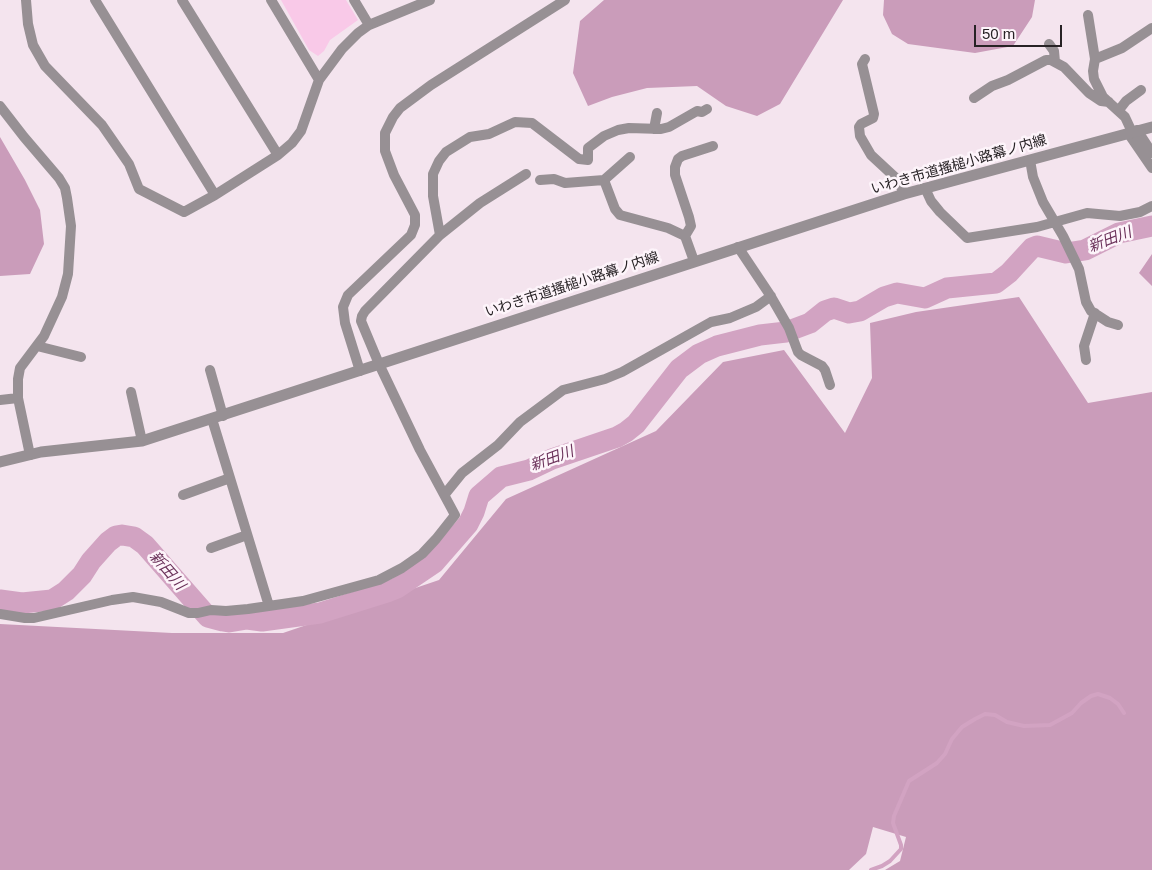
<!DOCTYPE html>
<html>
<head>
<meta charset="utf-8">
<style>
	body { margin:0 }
	#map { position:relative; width:1152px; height:870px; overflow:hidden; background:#f4e4ee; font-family:Arial,sans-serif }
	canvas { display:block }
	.scale { position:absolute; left:974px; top:25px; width:88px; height:22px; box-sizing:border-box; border:2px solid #272225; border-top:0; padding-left:6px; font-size:15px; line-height:18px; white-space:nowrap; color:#272225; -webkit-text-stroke:4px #fdf4fa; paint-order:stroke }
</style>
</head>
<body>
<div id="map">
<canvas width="1152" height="870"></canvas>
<div class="scale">50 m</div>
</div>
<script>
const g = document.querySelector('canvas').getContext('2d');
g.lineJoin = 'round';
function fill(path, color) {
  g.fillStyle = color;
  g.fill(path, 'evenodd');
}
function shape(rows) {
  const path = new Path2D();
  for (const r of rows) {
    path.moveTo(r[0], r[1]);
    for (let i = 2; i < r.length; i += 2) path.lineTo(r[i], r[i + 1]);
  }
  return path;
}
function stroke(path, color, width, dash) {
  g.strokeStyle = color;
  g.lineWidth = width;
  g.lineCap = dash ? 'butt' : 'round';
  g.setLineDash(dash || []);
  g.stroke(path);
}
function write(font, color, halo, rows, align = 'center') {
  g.font = font + ' Arial,"Noto Sans JP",sans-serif';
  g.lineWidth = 5;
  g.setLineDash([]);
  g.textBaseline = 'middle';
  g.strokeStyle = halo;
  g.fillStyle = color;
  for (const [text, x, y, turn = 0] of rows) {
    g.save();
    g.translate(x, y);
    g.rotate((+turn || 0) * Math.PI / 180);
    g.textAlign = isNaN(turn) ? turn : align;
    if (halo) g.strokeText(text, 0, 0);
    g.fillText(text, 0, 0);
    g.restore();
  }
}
fill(shape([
	[281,0,346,0,358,20,330,40,324,51,318,56,309,50]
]), '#f9c9e8');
fill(shape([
	[604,0,843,0,780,104,757,116,726,106,697,86,647,88,612,97,588,106,573,73,580,21],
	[884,0,1035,0,1032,17,1013,46,975,53,908,44,892,34,883,15],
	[0,137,25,180,40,210,44,244,30,274,0,276],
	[1152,254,1152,286,1139,273],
	[1019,297,1088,403,1152,392,1152,870,885,870,900,861,906,837,873,827,866,854,849,870,0,870,0,624,172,633,283,633,439,580,506,499,656,431,723,362,784,350,845,433,872,378,870,323,916,312]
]), '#ca9cba');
stroke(shape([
	[871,870,882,866,890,861,901,849,901,845,893,823,894,816,909,781,937,763,945,754,952,739,962,727,975,719,985,714,995,715,1007,722,1024,726,1050,725,1072,713,1081,703,1091,696,1098,694,1110,698,1118,704,1124,713]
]), '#d2a3c2', 4);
stroke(shape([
	[0,600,22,603,52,600,66,591,82,575,91,561,108,542,116,536,122,535,134,537,145,545,208,617,223,621,229,622,247,619,262,621,320,613,387,592,397,588,434,563,468,524,474,512,479,496,501,477,529,470,552,459,617,437,626,432,636,424,679,369,699,354,717,346,760,335,786,332,810,323,825,311,834,308,849,313,860,311,884,297,897,293,925,298,947,288,996,283,1009,273,1032,248,1037,246,1066,253,1085,250,1119,233,1152,226]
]), '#d2a3c2', 21);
stroke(shape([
	[26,0,28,24,33,45,45,66,102,125,129,164,139,189,184,212,215,195,278,155,292,143,301,131,319,80,342,49,358,33,369,25,430,0],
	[95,0,215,195],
	[182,0,278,155],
	[271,0,319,80],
	[354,0,369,25],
	[1088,15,1095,59,1093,71,1094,79,1103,97,1125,117,1132,132],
	[1049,44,1054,51,1055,62],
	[865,59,862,64,874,114,873,118,861,124,859,127,860,136,871,155,898,180,904,194],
	[1095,59,1122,48,1152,28],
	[974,98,992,86,1008,80,1046,60,1051,60,1064,67,1089,93,1101,101,1109,102],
	[0,106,24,137,59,178,65,188,67,198,71,226,68,274,62,297,44,336,20,368,18,379,18,398,30,455],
	[1119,110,1126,101,1141,90],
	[654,129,657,113],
	[1137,130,1152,153],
	[1128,133,1152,168],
	[1030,160,1033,177,1043,202,1063,236,1079,269,1086,302,1091,311,1108,322,1118,325],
	[540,180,554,179,565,183,604,180,630,157],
	[604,180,615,209,620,215,668,228,685,236],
	[925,188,931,201,940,212,967,238,1037,227,1087,213,1120,216,1140,212,1152,206],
	[440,235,433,196,433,174,439,161,446,152,470,137,489,134,515,122,532,123,579,159,588,160,588,148,604,136,618,130,629,128,661,129,669,127,697,111,702,112,707,109],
	[738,247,770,295,789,328,798,352,801,355,822,366,825,370,830,385],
	[694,261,685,236,691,226,689,217,675,175,675,167,678,159,682,156,713,146],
	[37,346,81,357],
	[1086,360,1084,346,1095,313],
	[210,370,223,416],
	[360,371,345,323,343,307,348,295,411,235,415,225,415,215,394,175,385,151,385,133,393,117,400,108,431,85,565,0],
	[131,392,142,441],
	[0,400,18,398],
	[212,419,269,606],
	[445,494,462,473,498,445,520,422,563,390,605,379,622,372,711,322,730,318,756,307,771,296],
	[183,495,230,478],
	[211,548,247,535],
	[0,614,25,618,34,618,112,600,133,597,161,602,189,613,198,613,211,610,226,611,248,609,303,601,379,580,402,568,422,554,436,539,455,515,420,450,379,364,361,321,362,316,365,311,440,235,480,203,526,174]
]), '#979094', 10);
stroke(shape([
	[0,462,41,452,142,441,904,194,1152,127]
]), '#979094', 11);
write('14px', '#272225', '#fdf4fa', [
	["いわき市道搔槌小路幕ノ内線",959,165,-16],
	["いわき市道搔槌小路幕ノ内線",572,285,-18]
]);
write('italic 15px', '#6b325a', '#fdf4fa', [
	["新田川",1110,240,-21],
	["新田川",552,459,-20],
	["新田川",167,571,49]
]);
</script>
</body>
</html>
